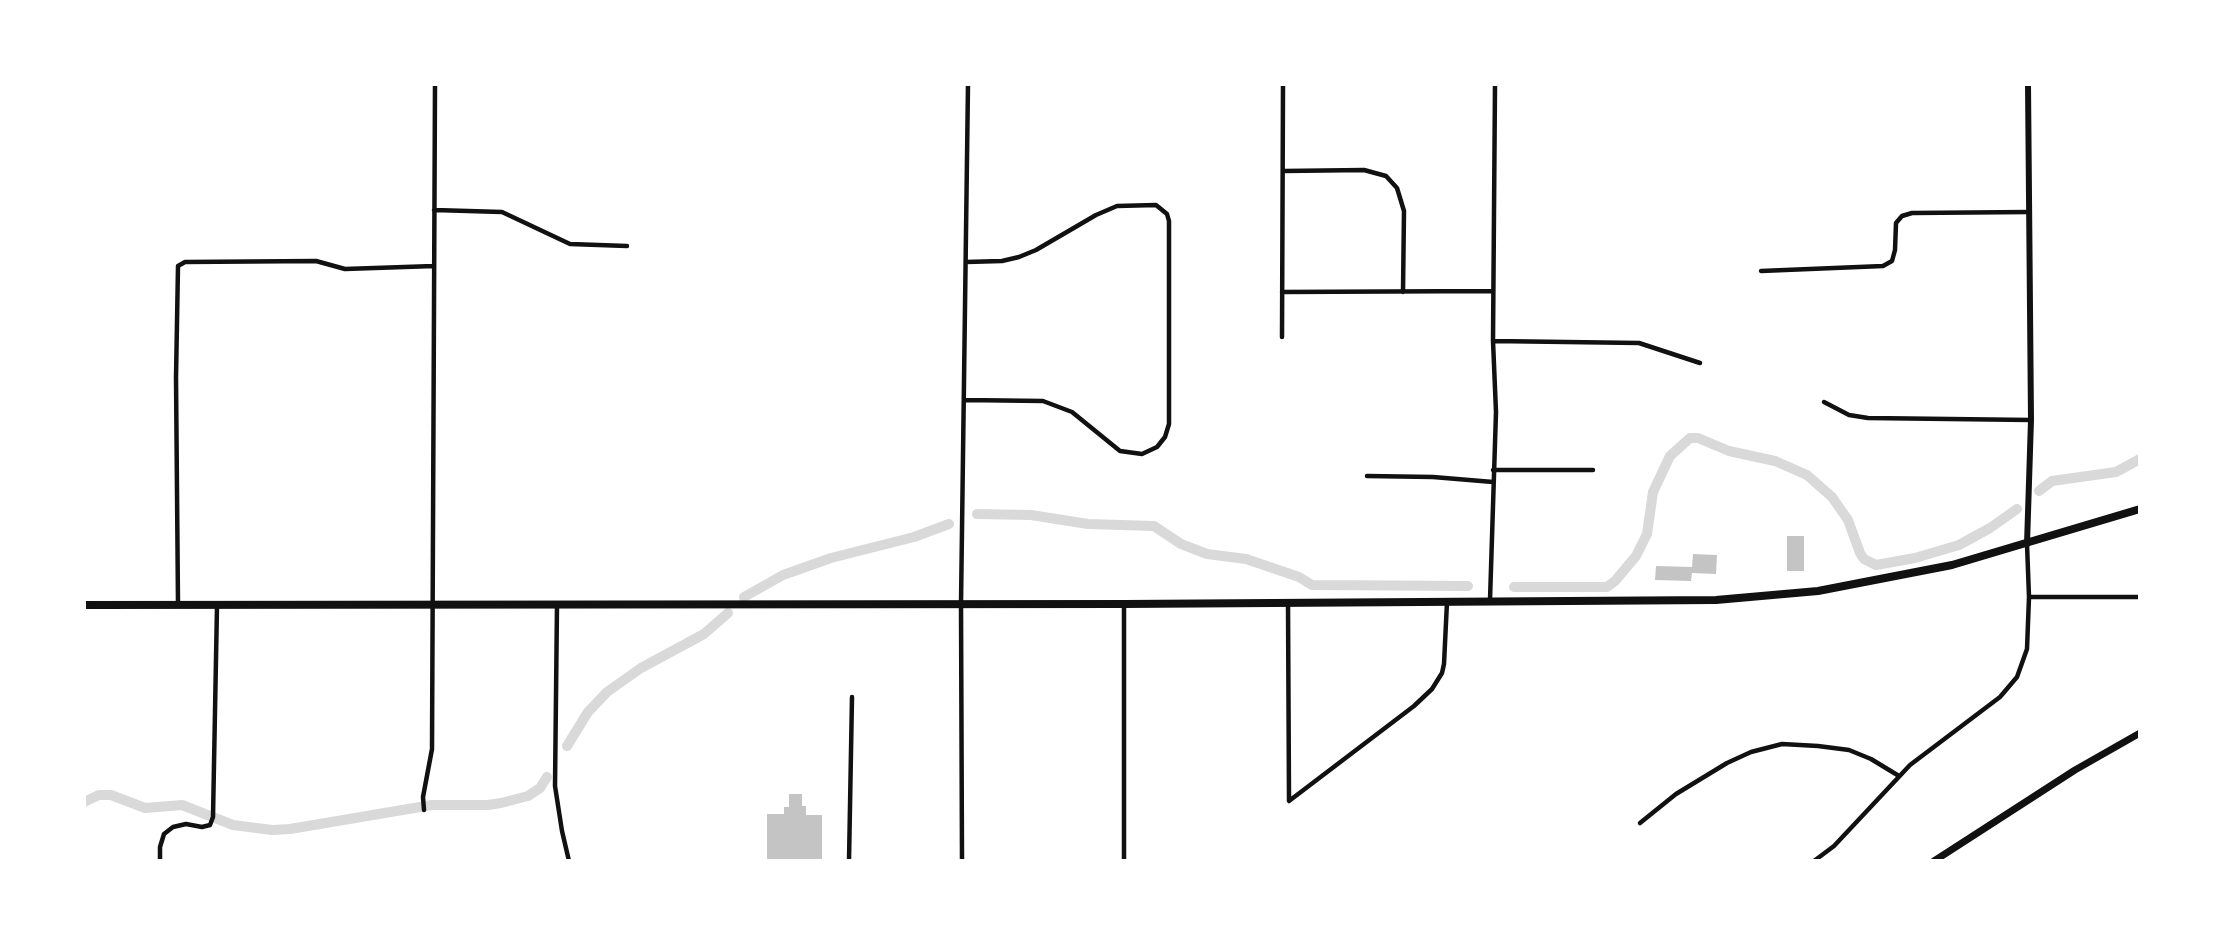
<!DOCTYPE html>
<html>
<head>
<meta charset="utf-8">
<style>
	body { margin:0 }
	#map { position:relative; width:2224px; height:945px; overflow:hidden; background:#fff; font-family:"Noto Sans",sans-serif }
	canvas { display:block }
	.frame { position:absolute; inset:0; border:86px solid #fff; pointer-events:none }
</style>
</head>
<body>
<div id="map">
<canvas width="2224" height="945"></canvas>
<div class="frame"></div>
</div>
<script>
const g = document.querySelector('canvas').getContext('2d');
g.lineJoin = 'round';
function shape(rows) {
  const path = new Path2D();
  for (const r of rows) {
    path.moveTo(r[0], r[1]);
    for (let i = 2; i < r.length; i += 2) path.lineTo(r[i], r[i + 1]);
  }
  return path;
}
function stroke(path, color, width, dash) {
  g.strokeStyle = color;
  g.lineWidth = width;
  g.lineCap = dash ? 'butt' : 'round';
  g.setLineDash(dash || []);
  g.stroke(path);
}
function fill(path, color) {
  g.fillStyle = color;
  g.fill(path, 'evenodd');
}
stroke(shape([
	[2039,491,2052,481,2116,472,2140,459],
	[977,514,1031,515,1088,524,1154,526,1181,544,1207,554,1246,559,1299,577,1312,585,1468,586],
	[1514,587,1607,587,1615,581,1636,556,1647,534,1653,492,1670,456,1690,438,1698,438,1729,451,1775,461,1807,475,1832,497,1848,520,1860,553,1864,559,1876,565,1915,558,1959,545,1990,528,2017,509],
	[744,597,783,575,831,558,914,537,949,524],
	[567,746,588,712,607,692,641,668,704,634,728,613],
	[84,802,99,795,111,795,145,808,182,805,233,825,272,830,290,829,432,805,488,805,501,803,528,796,540,788,547,777]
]), '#d9d9d9', 10);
fill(shape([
	[1787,536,1804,536,1804,571,1787,571],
	[1693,554,1717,555,1716,574,1692,573,1691,581,1655,580,1656,566,1692,567],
	[789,794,802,794,802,806,806,806,806,815,822,815,822,861,767,861,767,814,784,814,784,807,789,807]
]), '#c4c4c4');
stroke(shape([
	[1284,171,1364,170,1386,176,1397,188,1404,211,1403,292],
	[434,210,502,212,570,244,627,246],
	[1761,271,1883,266,1892,261,1895,250,1896,223,1902,216,1912,213,2029,212],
	[1282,292,1493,291],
	[1282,337,1283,84],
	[1493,341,1639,343,1700,363],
	[964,400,1043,401,1072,412,1120,451,1142,454,1157,447,1165,437,1169,424,1169,221,1167,214,1156,205,1117,206,1096,215,1036,250,1019,257,1002,261,966,262],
	[1824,402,1849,415,1868,418,2031,420],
	[1493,470,1593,470],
	[1367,476,1433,477,1493,482],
	[2029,597,2140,597],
	[1490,600,1496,412,1493,341,1495,84],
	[1288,603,1289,800],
	[178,604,176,378,178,266,185,262,316,261,345,269,434,266],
	[557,605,555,786,562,831,569,861],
	[1289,801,1414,706,1432,689,1442,673,1444,664,1447,602],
	[424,810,423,797,432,749,435,84],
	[1640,823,1676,794,1727,763,1751,752,1782,744,1818,746,1849,750,1871,759,1899,776],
	[160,861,160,847,164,834,173,827,186,824,202,827,210,825,213,817,217,606],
	[849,861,852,697],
	[962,861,961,604,968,84],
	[1124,861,1124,604],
	[1814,861,1834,846,1910,765,2000,697,2017,677,2027,649,2029,597,2027,544]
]), '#111', 4.5);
stroke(shape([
	[2027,544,2031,420,2028,84]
]), '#111', 6);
stroke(shape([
	[1934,861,2075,770,2140,733]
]), '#111', 7);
stroke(shape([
	[84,605,1124,604,1716,600,1818,591,1952,565,2140,509]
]), '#111', 8);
</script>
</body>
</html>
